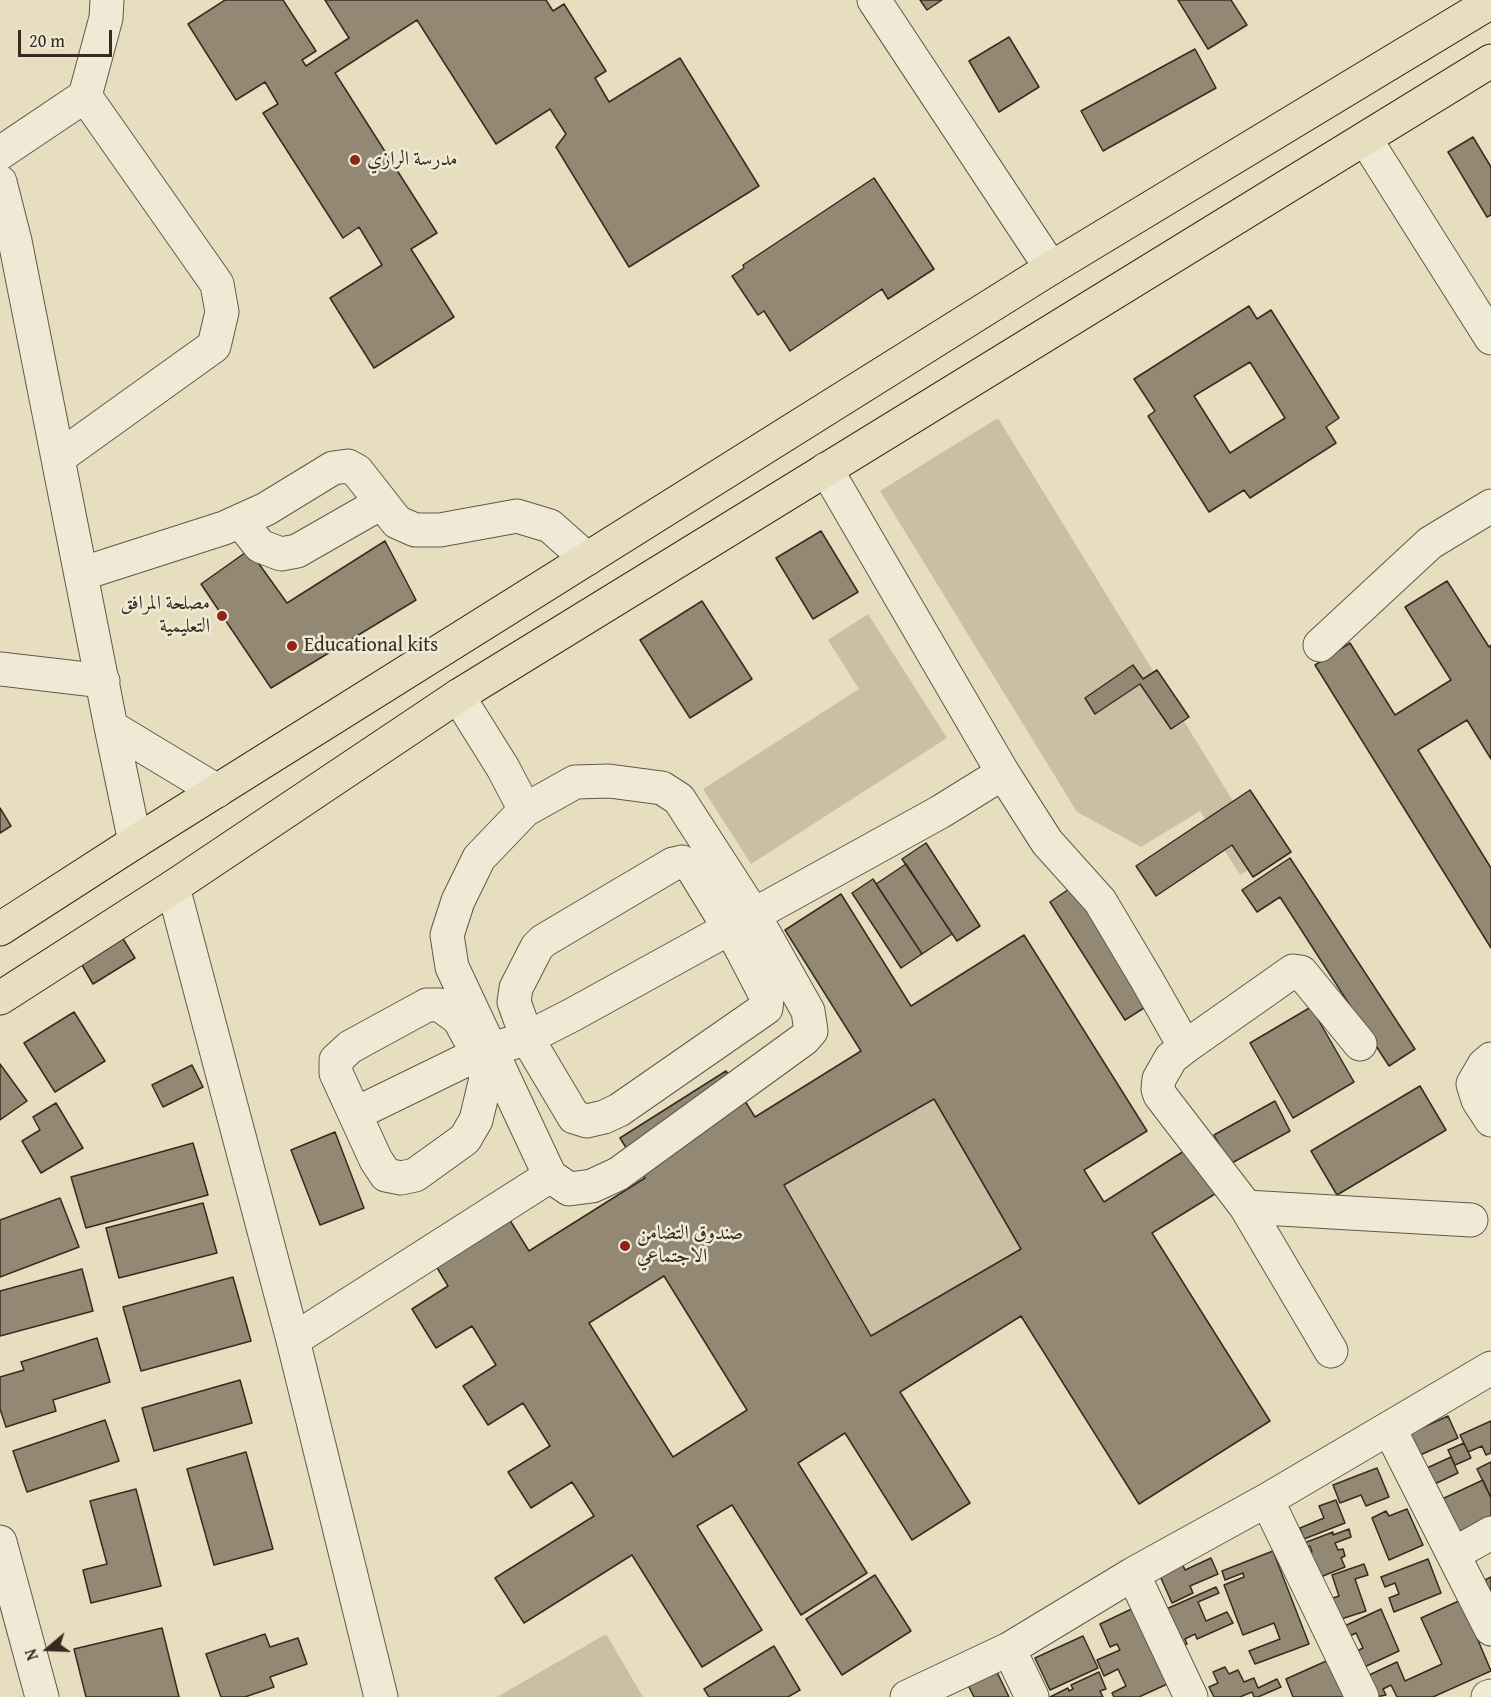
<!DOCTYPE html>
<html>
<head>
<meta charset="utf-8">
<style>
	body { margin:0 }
	#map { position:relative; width:1491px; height:1697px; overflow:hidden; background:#e7debf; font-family:"Gentium Book Plus",serif }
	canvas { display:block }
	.north { position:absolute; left:18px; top:1619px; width:60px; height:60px; -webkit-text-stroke:4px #efead5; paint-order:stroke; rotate:251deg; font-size:16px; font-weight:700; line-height:24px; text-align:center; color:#372b20 }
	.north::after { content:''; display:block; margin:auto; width:21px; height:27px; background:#372b20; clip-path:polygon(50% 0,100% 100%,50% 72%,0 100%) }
	.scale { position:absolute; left:18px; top:30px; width:94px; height:27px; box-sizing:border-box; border:3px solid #372b20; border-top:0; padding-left:8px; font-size:18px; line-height:21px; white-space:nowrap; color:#372b20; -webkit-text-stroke:4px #efead5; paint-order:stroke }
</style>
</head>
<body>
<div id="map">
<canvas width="1491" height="1697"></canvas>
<div class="north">N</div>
<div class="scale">20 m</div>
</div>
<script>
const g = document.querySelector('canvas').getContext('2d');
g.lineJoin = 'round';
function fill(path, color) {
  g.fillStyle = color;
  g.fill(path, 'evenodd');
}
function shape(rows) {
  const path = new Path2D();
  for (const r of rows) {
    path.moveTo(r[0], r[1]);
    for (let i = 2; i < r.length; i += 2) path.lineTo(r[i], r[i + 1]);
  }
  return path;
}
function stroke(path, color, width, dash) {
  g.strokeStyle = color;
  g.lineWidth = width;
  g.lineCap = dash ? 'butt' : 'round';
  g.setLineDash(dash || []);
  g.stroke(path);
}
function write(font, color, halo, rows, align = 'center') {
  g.font = font + ' "Gentium Book Plus",Amiri,serif';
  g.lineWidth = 5;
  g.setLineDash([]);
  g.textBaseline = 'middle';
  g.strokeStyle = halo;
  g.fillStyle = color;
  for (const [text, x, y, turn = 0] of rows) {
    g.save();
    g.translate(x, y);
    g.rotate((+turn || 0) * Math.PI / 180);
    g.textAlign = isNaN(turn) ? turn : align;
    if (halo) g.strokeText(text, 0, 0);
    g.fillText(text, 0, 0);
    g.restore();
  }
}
fill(shape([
	[998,418,1268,858,1240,875,1200,811,1141,847,1077,812,880,491],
	[868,614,947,738,751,864,703,789,859,689,828,640],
	[934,1099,1021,1249,871,1336,784,1185],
	[606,1634,643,1697,497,1697]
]), '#c9c0a4');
const building = shape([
	[225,0,283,0,316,51,302,60,306,66,349,38,325,0,546,0,553,11,564,4,606,71,595,78,609,102,680,58,759,186,629,267,556,147,566,134,550,109,496,144,417,20,335,73,437,233,411,249,454,317,374,368,330,298,382,265,359,227,343,238,263,113,278,104,265,82,236,100,188,24,225,0],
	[920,0,942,0,927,10,920,0],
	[1178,0,1231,0,1247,25,1208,49,1178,0],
	[1009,37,1039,87,999,112,969,61,1009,37],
	[1195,49,1216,88,1103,151,1081,111,1195,49],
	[1473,137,1491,167,1491,215,1487,217,1448,152,1473,137],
	[874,178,934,269,888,299,882,289,790,351,764,311,758,315,732,276,744,268,743,265,874,178],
	[1249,306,1257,319,1271,310,1339,418,1326,427,1336,443,1250,498,1244,490,1209,512,1148,416,1155,411,1134,379,1249,306],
	[1250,362,1285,418,1230,453,1194,396,1250,362],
	[821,531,858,592,813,619,776,558,821,531],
	[385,541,416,600,271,688,201,584,249,550,287,603,385,541],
	[1447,581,1489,647,1491,645,1491,759,1467,720,1418,750,1491,868,1491,948,1315,665,1350,643,1395,715,1451,680,1405,607,1447,581],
	[702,601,752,679,690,718,640,640,702,601],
	[1133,665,1143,679,1157,670,1189,717,1171,729,1140,684,1095,714,1085,698,1133,665],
	[1250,790,1291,852,1253,877,1232,845,1156,896,1136,866,1250,790],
	[0,808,11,826,0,833,0,808],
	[926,843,980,926,957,941,902,859,926,843],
	[1290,858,1415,1049,1389,1066,1280,897,1257,912,1242,890,1290,858],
	[906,864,952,934,922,954,876,884,906,864],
	[873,879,922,954,901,968,852,893,873,879],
	[1072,887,1147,1006,1125,1020,1050,902,1072,887],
	[841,894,911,1006,1024,935,1147,1131,1084,1170,1104,1202,1195,1144,1223,1189,1152,1233,1270,1421,1139,1504,1021,1316,900,1392,970,1503,912,1540,845,1433,798,1463,867,1573,801,1615,732,1505,697,1526,762,1630,702,1667,632,1555,524,1623,495,1578,594,1516,572,1482,531,1508,508,1472,550,1446,523,1403,488,1425,463,1386,496,1365,472,1326,436,1348,412,1309,448,1286,433,1261,506,1214,529,1251,645,1178,620,1138,726,1071,755,1117,861,1051,785,930,841,894],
	[934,1099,1021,1249,871,1336,784,1185,934,1099],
	[664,1276,747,1410,673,1457,589,1323,664,1276],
	[120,934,135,958,93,984,79,960,120,934],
	[1311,1007,1354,1082,1293,1118,1250,1043,1311,1007],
	[74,1012,105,1061,55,1092,24,1043,74,1012],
	[0,1064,27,1101,0,1120,0,1064],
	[192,1065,203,1087,163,1107,152,1085,192,1065],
	[1420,1086,1446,1130,1337,1195,1311,1151,1420,1086],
	[1275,1101,1290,1131,1230,1164,1214,1135,1275,1101],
	[56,1103,83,1148,41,1173,22,1141,40,1130,33,1117,56,1103],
	[335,1132,364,1208,320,1225,291,1150,335,1132],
	[193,1143,208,1195,86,1228,71,1177,193,1143],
	[60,1198,79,1247,0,1277,0,1220,60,1198],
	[203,1203,217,1253,119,1278,106,1228,203,1203],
	[82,1269,93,1311,0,1336,0,1291,82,1269],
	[233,1277,251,1341,141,1371,123,1307,233,1277],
	[97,1338,110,1382,53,1400,56,1411,6,1427,0,1409,0,1377,24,1370,21,1362,97,1338],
	[240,1380,252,1423,154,1451,142,1408,240,1380],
	[1448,1416,1458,1438,1407,1461,1397,1439,1448,1416],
	[105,1420,119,1461,27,1492,13,1451,105,1420],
	[1491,1421,1491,1453,1486,1455,1482,1446,1468,1452,1460,1435,1491,1421],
	[1464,1443,1471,1458,1455,1465,1448,1450,1464,1443],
	[246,1452,273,1549,214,1565,187,1469,246,1452],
	[1451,1457,1458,1473,1424,1489,1416,1473,1451,1457],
	[1491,1462,1491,1498,1477,1469,1491,1462],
	[1377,1468,1389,1497,1366,1506,1361,1495,1340,1503,1333,1485,1377,1468],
	[1483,1480,1491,1498,1491,1526,1461,1540,1442,1499,1483,1480],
	[136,1489,161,1586,91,1603,83,1570,107,1564,90,1501,136,1489],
	[1336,1500,1345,1523,1304,1539,1300,1528,1324,1518,1319,1506,1336,1500],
	[1407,1509,1423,1545,1389,1560,1372,1518,1386,1511,1389,1516,1407,1509],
	[1349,1529,1351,1537,1335,1543,1338,1550,1343,1549,1345,1556,1341,1558,1345,1567,1318,1578,1308,1553,1312,1552,1310,1546,1305,1548,1304,1543,1333,1532,1333,1535,1349,1529],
	[1273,1551,1309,1644,1255,1664,1249,1651,1280,1639,1274,1623,1243,1635,1224,1585,1244,1577,1243,1573,1225,1580,1222,1571,1273,1551],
	[1179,1556,1185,1570,1211,1558,1218,1574,1190,1586,1193,1593,1172,1603,1156,1567,1179,1556],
	[1428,1559,1441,1593,1394,1612,1389,1598,1399,1594,1395,1583,1385,1587,1381,1577,1428,1559],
	[1364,1564,1368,1575,1355,1579,1366,1611,1338,1620,1330,1599,1339,1596,1332,1575,1364,1564],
	[875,1575,911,1631,842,1675,806,1619,875,1575],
	[1491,1577,1491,1594,1485,1580,1491,1577],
	[1216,1587,1219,1593,1198,1602,1206,1621,1227,1612,1233,1623,1197,1639,1195,1634,1185,1639,1187,1644,1172,1650,1155,1614,1216,1587],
	[1461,1600,1491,1671,1433,1697,1397,1697,1391,1685,1383,1689,1386,1695,1376,1697,1367,1676,1397,1662,1405,1681,1442,1664,1421,1618,1461,1600],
	[1142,1604,1176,1680,1139,1697,1114,1697,1112,1693,1126,1686,1118,1669,1104,1676,1097,1660,1120,1650,1117,1644,1110,1647,1100,1624,1142,1604],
	[1381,1609,1399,1651,1360,1669,1353,1653,1363,1648,1356,1633,1340,1641,1336,1630,1381,1609],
	[162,1628,179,1697,86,1697,74,1649,162,1628],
	[265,1634,270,1647,298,1638,307,1664,270,1677,274,1687,245,1697,221,1697,206,1654,265,1634],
	[1083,1636,1098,1668,1050,1690,1035,1658,1083,1636],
	[774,1646,800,1690,788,1697,709,1697,704,1689,774,1646],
	[1333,1658,1351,1697,1293,1697,1286,1679,1333,1658],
	[1225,1667,1229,1674,1238,1670,1244,1682,1254,1678,1258,1688,1277,1679,1281,1687,1258,1697,1254,1697,1252,1692,1240,1697,1214,1697,1209,1687,1218,1683,1213,1672,1225,1667],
	[996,1670,1009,1697,974,1697,967,1683,996,1670],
	[1099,1672,1106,1689,1100,1691,1103,1697,1050,1697,1068,1688,1069,1691,1073,1689,1071,1685,1099,1672]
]);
fill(building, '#938873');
stroke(building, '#372b20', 1.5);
const minor = shape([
	[874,0,1051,268],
	[1366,140,1491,338],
	[0,153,85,96,106,18,107,0],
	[0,182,15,241,111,727,135,842],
	[58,458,214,346,222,312,217,284,85,96],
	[826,469,1003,773,1047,842,1100,901,1147,980,1185,1047,1171,1058,1159,1079,1158,1089,1160,1095,1246,1207,1331,1351],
	[240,521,260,546,281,554,297,551,381,503],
	[81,574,224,528,266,509,333,468,348,466,357,471,397,522,415,530,440,530,517,516,550,526,587,559],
	[1320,645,1430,543,1491,506],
	[0,669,103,681],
	[458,696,503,768,525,810],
	[111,727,217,791],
	[682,862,691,866,740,946,767,998,766,1008,619,1110,604,1117,587,1121,574,1117,527,1038,514,1002,516,988,537,947,543,941,673,864,682,862],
	[173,887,293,1340,381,1697],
	[427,1005,440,1005,459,1019,483,1063,486,1078,476,1120,465,1139,415,1175,401,1178,386,1175,376,1160,336,1073,336,1060,350,1047,427,1005],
	[1185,1047,1293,971,1301,972,1360,1044],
	[1491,1059,1484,1065,1473,1084,1478,1100,1491,1120],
	[355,1114,478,1054,527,1038,572,1015,940,812,1003,773],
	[1246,1207,1471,1220],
	[293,1340,550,1176,569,1189,592,1186,618,1174,804,1039,811,1031,808,1011,754,915,679,799,662,788,609,781,575,782,525,810,479,858,458,901,447,935,452,967,550,1176],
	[1389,1428,1491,1629],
	[1267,1500,1362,1697],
	[0,1542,42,1697],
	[1454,1554,1491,1533],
	[1133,1574,1191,1697],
	[1009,1649,1032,1697],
	[907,1697,1009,1649,1133,1574,1267,1500,1491,1368],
	[1488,1697,1491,1696]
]);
const major = shape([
	[0,929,135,842,1051,268,1491,2],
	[0,998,173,887,458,696,1491,61]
]);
stroke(minor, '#635848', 35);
stroke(major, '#372b20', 35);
stroke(minor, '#efead5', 33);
stroke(major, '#e7debf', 33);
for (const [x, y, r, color] of [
	[355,160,6,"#8f2418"],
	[222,616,6,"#8f2418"],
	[292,646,6,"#8f2418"],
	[625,1246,6,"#8f2418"]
]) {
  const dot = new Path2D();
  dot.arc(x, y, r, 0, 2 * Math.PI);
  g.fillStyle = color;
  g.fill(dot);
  stroke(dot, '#efead5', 2);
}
write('20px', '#372b20', '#efead5', [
	["مدرسة الرازي",367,160],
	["مصلحة المرافق",210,604,"right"],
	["التعليمية",210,627,"right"],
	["Educational kits",304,646],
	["صندوق التضامن",637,1234],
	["الاجتماعي",637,1257]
], 'left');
</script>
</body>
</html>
